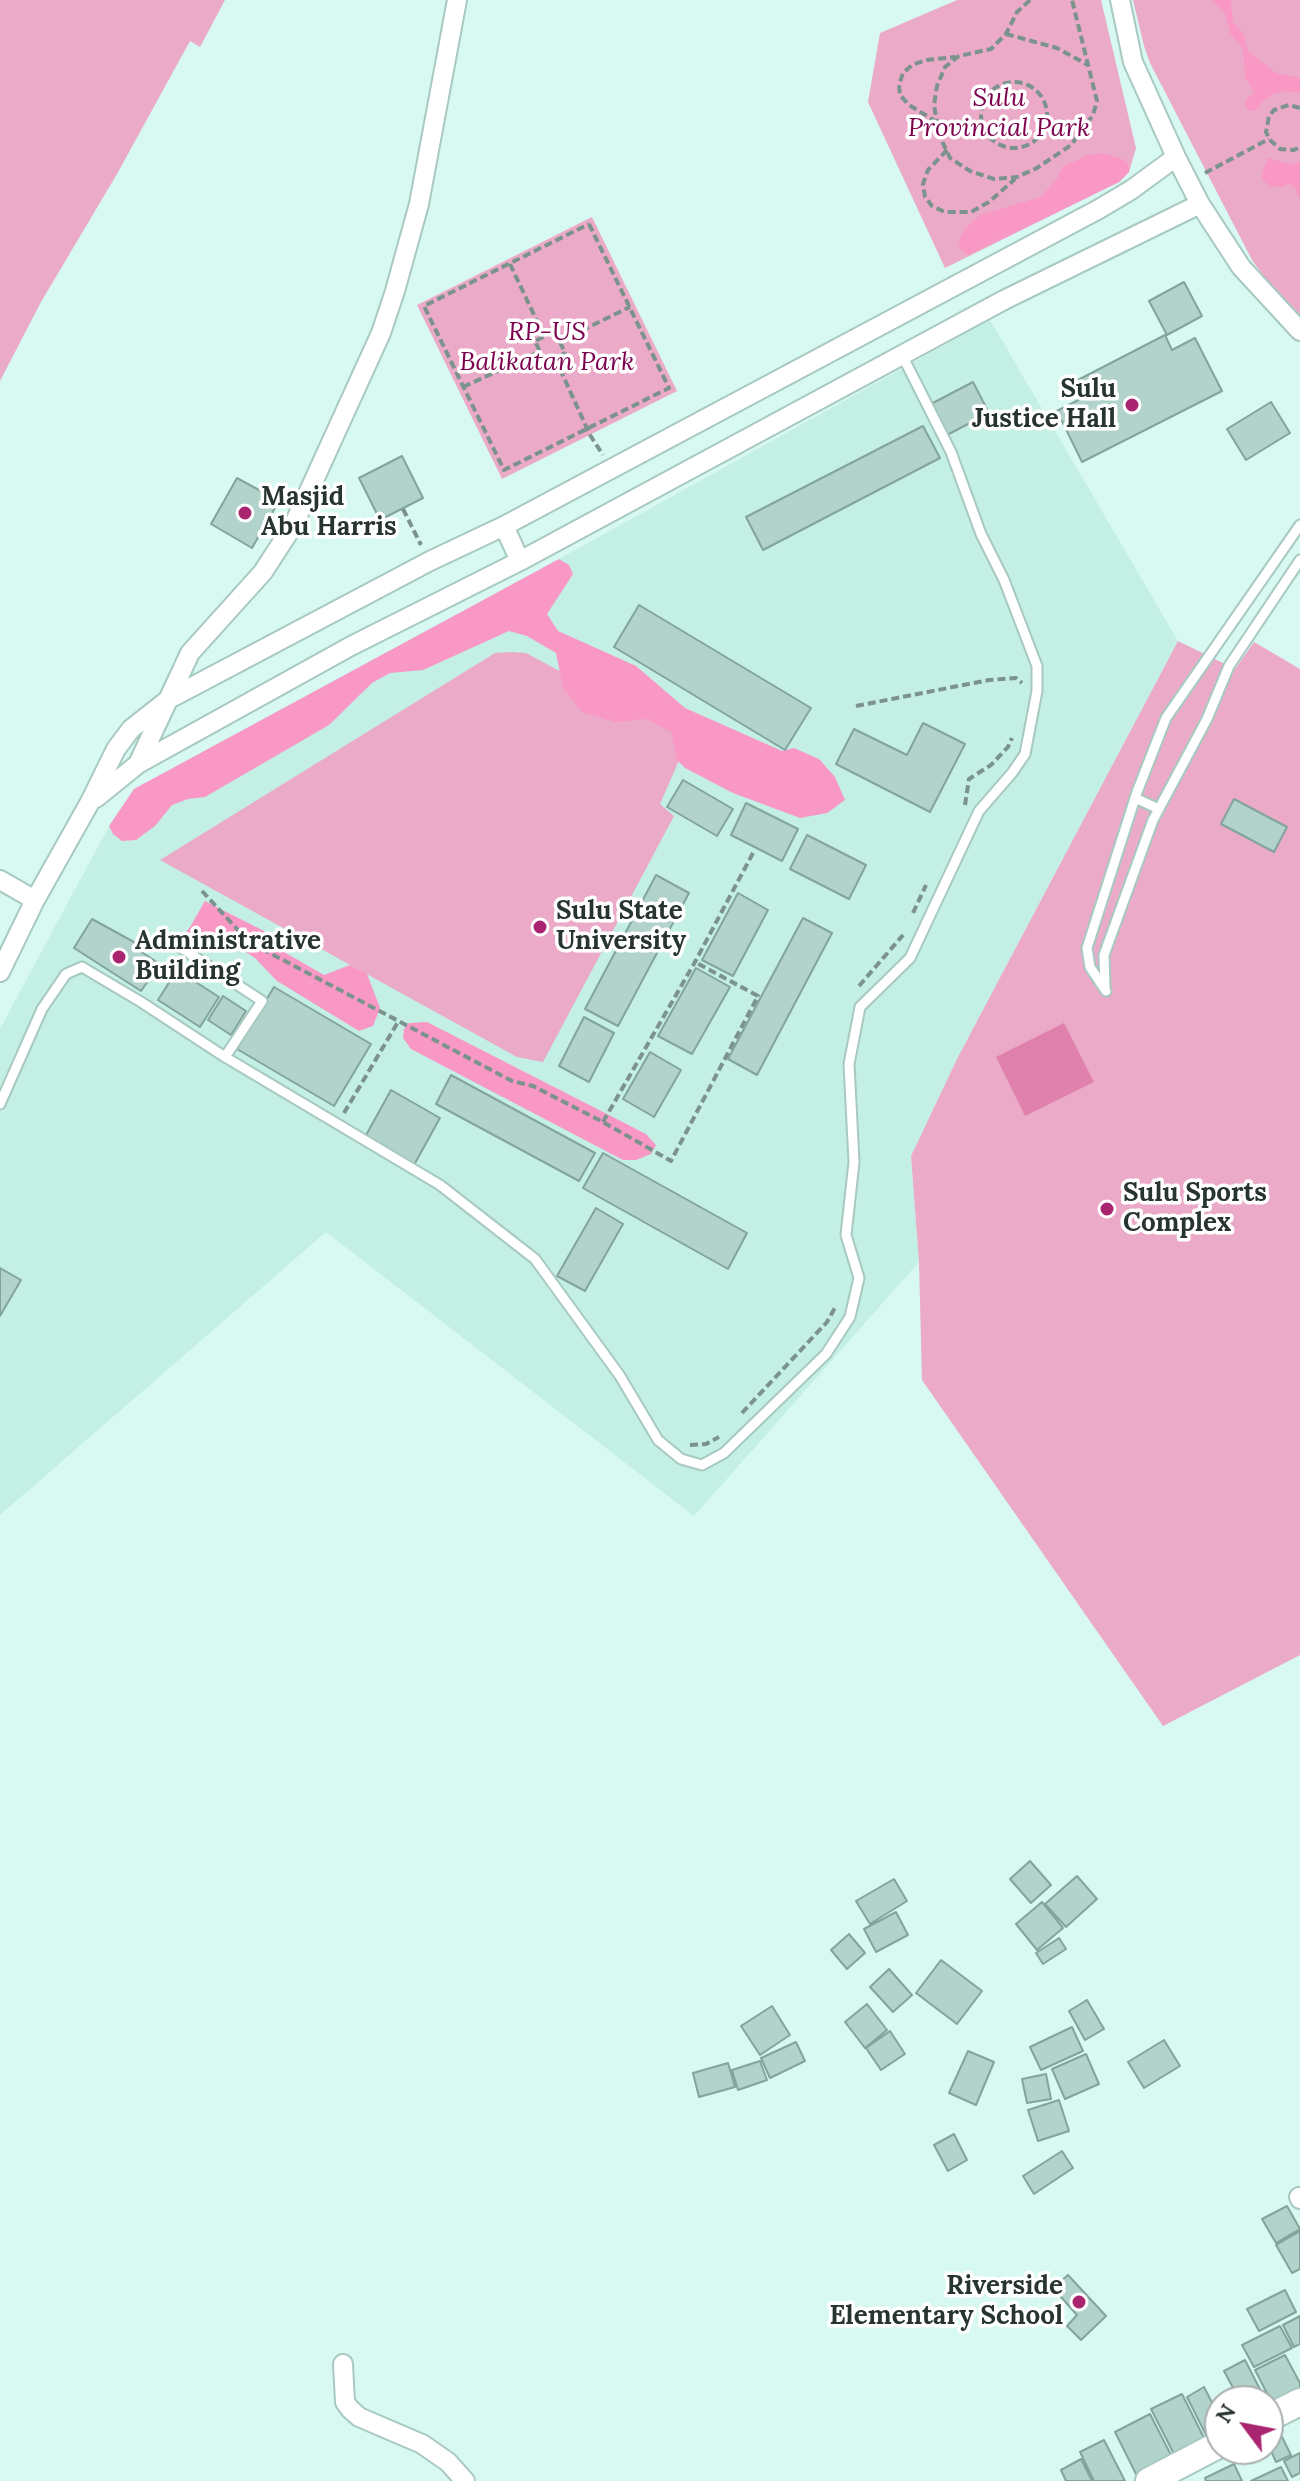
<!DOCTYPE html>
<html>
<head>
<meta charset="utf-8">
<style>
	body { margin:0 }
	#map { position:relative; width:1300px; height:2481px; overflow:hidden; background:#d7f9f1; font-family:Lora,serif }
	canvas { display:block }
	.north { position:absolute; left:1204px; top:2385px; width:80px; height:80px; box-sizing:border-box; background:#fff; border:2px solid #a9aead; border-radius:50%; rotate:302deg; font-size:22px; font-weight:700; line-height:32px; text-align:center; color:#273431 }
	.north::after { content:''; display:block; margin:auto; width:28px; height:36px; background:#a92570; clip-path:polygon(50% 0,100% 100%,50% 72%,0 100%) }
</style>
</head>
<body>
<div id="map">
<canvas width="1300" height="2481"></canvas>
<div class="north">N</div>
</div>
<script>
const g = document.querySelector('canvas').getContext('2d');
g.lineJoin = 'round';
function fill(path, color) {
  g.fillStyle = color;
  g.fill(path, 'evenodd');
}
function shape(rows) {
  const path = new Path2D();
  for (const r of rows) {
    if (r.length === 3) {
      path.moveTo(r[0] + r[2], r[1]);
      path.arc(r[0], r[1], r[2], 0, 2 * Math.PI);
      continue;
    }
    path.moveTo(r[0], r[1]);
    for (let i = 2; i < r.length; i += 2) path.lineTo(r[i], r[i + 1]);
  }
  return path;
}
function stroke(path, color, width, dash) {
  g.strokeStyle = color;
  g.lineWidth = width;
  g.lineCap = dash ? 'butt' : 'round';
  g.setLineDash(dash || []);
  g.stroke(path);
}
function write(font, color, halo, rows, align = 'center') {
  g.font = font + ' Lora,serif';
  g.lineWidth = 7;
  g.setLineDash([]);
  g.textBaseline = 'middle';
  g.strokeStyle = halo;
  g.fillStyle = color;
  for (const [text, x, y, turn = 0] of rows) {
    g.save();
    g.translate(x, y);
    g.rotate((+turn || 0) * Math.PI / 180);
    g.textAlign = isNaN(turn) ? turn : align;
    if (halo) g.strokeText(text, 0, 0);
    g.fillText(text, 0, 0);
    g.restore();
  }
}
fill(shape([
	[990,320,1178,641,957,1059,911,1156,919,1262,694,1516,326,1232,0,1515,0,1029,109,826,134,789,559,559]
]), '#c3efe5');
fill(shape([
	[0,0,225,0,200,47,190,41,117,174,41,302,0,381],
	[957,0,1101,0,1136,148,1129,172,1119,182,945,268,868,102,880,33],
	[1133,0,1300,0,1300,315,1267,281,1252,260,1150,63,1144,46],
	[592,217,677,391,502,479,417,305],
	[1178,641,1235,669,1254,642,1300,669,1300,1655,1163,1726,922,1380,919,1262,911,1156,957,1059],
	[512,652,526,653,688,740,660,804,674,816,543,1062,517,1057,160,860,495,653]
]), '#ebaac7');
fill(shape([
	[1212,0,1231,0,1233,22,1243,33,1248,51,1276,73,1300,78,1300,93,1284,91,1273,94,1263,101,1255,111,1247,110,1245,101,1254,92,1245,77,1243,49,1230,33,1225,13],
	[1101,153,1122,159,1128,163,1129,172,1119,182,968,255,960,249,959,240,965,229,980,215,1041,197,1057,179,1062,167,1088,155],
	[1268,158,1289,164,1300,162,1300,199,1295,188,1289,184,1281,187,1271,186,1263,181,1262,173],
	[559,559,569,565,573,574,547,614,558,631,636,666,685,708,782,751,794,748,819,759,835,777,845,800,827,813,800,818,733,793,685,768,677,760,671,732,647,719,616,722,583,713,563,688,556,653,527,636,509,631,423,670,390,673,372,683,329,725,205,797,188,799,172,805,155,826,136,840,122,841,113,834,109,826,134,789],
	[205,901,264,931,284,952,324,975,350,965,367,974,380,1008,373,1026,359,1031,277,981,255,958,232,943,204,945,190,957,173,947,190,927],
	[427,1022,646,1134,656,1145,651,1154,636,1160,623,1160,411,1049,403,1038,404,1029,409,1023]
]), '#f997c5');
fill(shape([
	[1064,1023,1094,1082,1025,1116,996,1057]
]), '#e080ad');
const building = shape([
	[1184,282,1202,316,1167,335,1149,301,1184,282],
	[1165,335,1172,350,1195,338,1222,391,1082,462,1057,411,1082,398,1074,382,1165,335],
	[973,382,989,413,947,435,931,404,973,382],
	[1271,402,1290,433,1246,460,1227,429,1271,402],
	[923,426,940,458,763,550,746,517,923,426],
	[402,456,423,498,380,520,359,478,402,456],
	[237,478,279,501,252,548,211,524,237,478],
	[639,605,811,708,785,750,614,647,639,605],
	[923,723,965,744,930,812,836,764,854,729,907,755,923,723],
	[683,780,733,809,717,836,667,807,683,780],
	[1234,799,1287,827,1274,852,1221,824,1234,799],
	[746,803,798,829,782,861,731,835,746,803],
	[807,835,866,865,849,899,790,869,807,835],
	[656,875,689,893,618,1026,585,1009,656,875],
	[738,893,768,910,733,976,702,960,738,893],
	[803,918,832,933,757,1075,728,1059,803,918],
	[92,919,143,947,140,951,160,964,141,991,74,948,92,919],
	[696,968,730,987,692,1054,658,1036,696,968],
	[177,970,219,997,200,1027,158,1000,177,970],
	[274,987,371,1044,334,1106,237,1049,274,987],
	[223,996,246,1011,231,1035,208,1020,223,996],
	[584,1017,614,1033,589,1082,559,1066,584,1017],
	[650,1052,681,1070,654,1117,623,1099,650,1052],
	[451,1075,595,1153,579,1181,436,1104,451,1075],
	[391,1090,440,1118,414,1165,365,1137,391,1090],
	[603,1153,747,1233,728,1269,583,1188,603,1153],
	[596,1208,623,1224,585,1291,557,1276,596,1208],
	[0,1268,21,1280,0,1316,0,1268],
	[1030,1861,1051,1885,1031,1903,1010,1879,1030,1861],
	[1077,1876,1097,1899,1066,1927,1045,1904,1077,1876],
	[894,1879,907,1901,870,1924,856,1901,894,1879],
	[1042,1902,1063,1928,1037,1950,1016,1924,1042,1902],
	[896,1912,908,1935,876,1952,864,1929,896,1912],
	[849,1934,865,1953,847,1969,831,1950,849,1934],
	[1059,1938,1066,1949,1043,1964,1036,1953,1059,1938],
	[941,1960,982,1991,957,2024,916,1993,941,1960],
	[889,1969,912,1995,893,2012,870,1987,889,1969],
	[1087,2000,1104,2029,1085,2040,1069,2011,1087,2000],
	[867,2004,887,2030,865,2048,845,2022,867,2004],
	[772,2006,790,2035,760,2055,741,2026,772,2006],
	[1072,2027,1083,2051,1041,2070,1030,2047,1072,2027],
	[890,2031,905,2054,881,2070,866,2048,890,2031],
	[1164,2040,1180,2066,1144,2088,1128,2062,1164,2040],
	[796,2042,805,2061,770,2078,761,2058,796,2042],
	[968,2051,994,2062,976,2105,949,2093,968,2051],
	[1086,2054,1099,2084,1065,2099,1052,2069,1086,2054],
	[760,2061,767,2080,738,2090,732,2070,760,2061],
	[728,2063,735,2087,699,2097,693,2073,728,2063],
	[1046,2074,1051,2099,1027,2103,1022,2079,1046,2074],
	[1059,2100,1069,2131,1038,2141,1028,2110,1059,2100],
	[954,2134,967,2160,948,2171,934,2145,954,2134],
	[1062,2151,1073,2168,1034,2194,1023,2176,1062,2151],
	[1287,2206,1300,2229,1276,2243,1262,2219,1287,2206],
	[1300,2231,1300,2269,1292,2273,1276,2245,1300,2231],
	[1068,2275,1106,2316,1081,2340,1067,2326,1077,2315,1053,2288,1068,2275],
	[1285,2290,1296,2312,1259,2331,1247,2309,1285,2290],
	[1300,2316,1300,2344,1294,2347,1283,2325,1300,2316],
	[1280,2326,1292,2348,1254,2367,1242,2345,1280,2326],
	[1285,2355,1300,2383,1300,2390,1273,2405,1255,2370,1285,2355],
	[1245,2360,1266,2401,1240,2401,1224,2371,1245,2360],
	[1204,2387,1220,2418,1220,2430,1207,2437,1187,2397,1204,2387],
	[1182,2394,1205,2440,1175,2456,1151,2409,1182,2394],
	[1150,2414,1173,2459,1138,2478,1115,2432,1150,2414],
	[1282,2437,1291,2455,1276,2462,1268,2444,1282,2437],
	[1104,2440,1125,2481,1094,2481,1080,2452,1104,2440],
	[1300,2453,1300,2473,1292,2477,1284,2461,1300,2453],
	[1081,2459,1092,2481,1066,2481,1061,2470,1081,2459],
	[1234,2464,1242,2481,1206,2481,1205,2478,1234,2464],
	[1281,2467,1288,2481,1251,2481,1281,2467]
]);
fill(building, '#b1d3cb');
stroke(building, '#83a49c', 2);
const lane = shape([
	[1135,798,1159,809],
	[1105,987,1104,955,1153,820,1207,719,1229,666,1300,560],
	[1106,991,1090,967,1087,948,1137,792,1166,718,1300,525],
	[225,1057,440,1185,535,1259,620,1376,658,1440,681,1459,702,1465,724,1453,826,1354,850,1317,859,1278,846,1235,854,1162,849,1064,860,1007,910,958,979,811,1012,773,1025,754,1037,691,1037,666,1004,580,981,534,951,452,902,355],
	[0,1104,42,1009,66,974,82,967,141,1002,225,1057,262,1001,166,938]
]);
const street = shape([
	[1120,0,1133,62,1176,157,1200,204,1241,267,1300,331],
	[504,526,520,561],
	[138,764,190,653,263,572,294,524,381,333,395,291,419,204,457,0],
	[96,798,138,764,351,646,520,561,1004,300,1200,204],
	[0,880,35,900],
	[0,972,35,900,90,802,116,749,131,729,169,699,430,561,504,526,1099,209,1131,190,1176,157],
	[1299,2197,1300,2199],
	[343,2364,345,2402,350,2409,359,2417,422,2444,448,2462,465,2481]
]);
const secondary = shape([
	[1268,2418,1300,2402],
	[1149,2481,1220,2444]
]);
stroke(lane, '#a7c9c1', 13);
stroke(street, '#a7c9c1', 22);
stroke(secondary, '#a7c9c1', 30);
stroke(shape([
	[1030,0,1017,12,1006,34,991,49,959,56,945,67,937,86,934,105,939,135,950,158,970,171,994,179,1017,177,1037,168,1071,145,1093,115,1097,101,1072,0],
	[1006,34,1057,48,1088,65],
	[1014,115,33],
	[1300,108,1289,105,1274,110,1269,116,1266,132,1269,139,1280,149,1294,150,1300,147],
	[937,122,909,105,900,95,899,85,903,73,912,65,926,60,956,57],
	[947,150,928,170,923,184,925,197,932,206,945,212,971,212,989,202,1015,179],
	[1205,173,1269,139],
	[589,224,669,388,504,470,424,306,589,224],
	[510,264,544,336],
	[555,331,565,353,545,363,535,341,555,331],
	[560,341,630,307],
	[555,358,590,435,603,455],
	[463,387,539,352],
	[403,509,421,545],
	[856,706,989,680,1016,678,1022,683],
	[965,805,969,779,991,765,1008,747,1012,738],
	[202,891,249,942,512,1081,533,1086,603,1122,671,1161,758,996,695,962],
	[913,913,926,885],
	[859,986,903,935],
	[344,1113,398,1022],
	[603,1122,695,962,753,853],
	[742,1413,827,1322,836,1306],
	[690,1445,706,1444,719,1437]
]), '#7b928d', 4, [8, 4]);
stroke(lane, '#fff', 9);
stroke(street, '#fff', 18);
stroke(secondary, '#fff', 26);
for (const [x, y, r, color] of [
	[1132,405,8,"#a92570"],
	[245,513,8,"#a92570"],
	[540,927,8,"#a92570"],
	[119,957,8,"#a92570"],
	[1107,1209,8,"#a92570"],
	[1079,2302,8,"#a92570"]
]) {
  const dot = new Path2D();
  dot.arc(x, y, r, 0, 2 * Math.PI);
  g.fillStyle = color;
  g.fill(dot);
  stroke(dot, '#fff', 3);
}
write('italic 26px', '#7c024e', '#fff', [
	["Sulu",999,99],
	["Provincial Park",999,129],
	["RP-US",547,333],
	["Balikatan Park",547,363]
]);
write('bold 26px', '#273431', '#fff', [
	["Sulu",1116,390,"right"],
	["Justice Hall",1116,420,"right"],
	["Masjid",261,498],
	["Abu Harris",261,528],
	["Sulu State",556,912],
	["University",556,942],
	["Administrative",135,942],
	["Building",135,972],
	["Sulu Sports",1123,1194],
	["Complex",1123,1224],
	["Riverside",1063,2287,"right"],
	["Elementary School",1063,2317,"right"]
], 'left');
</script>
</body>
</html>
